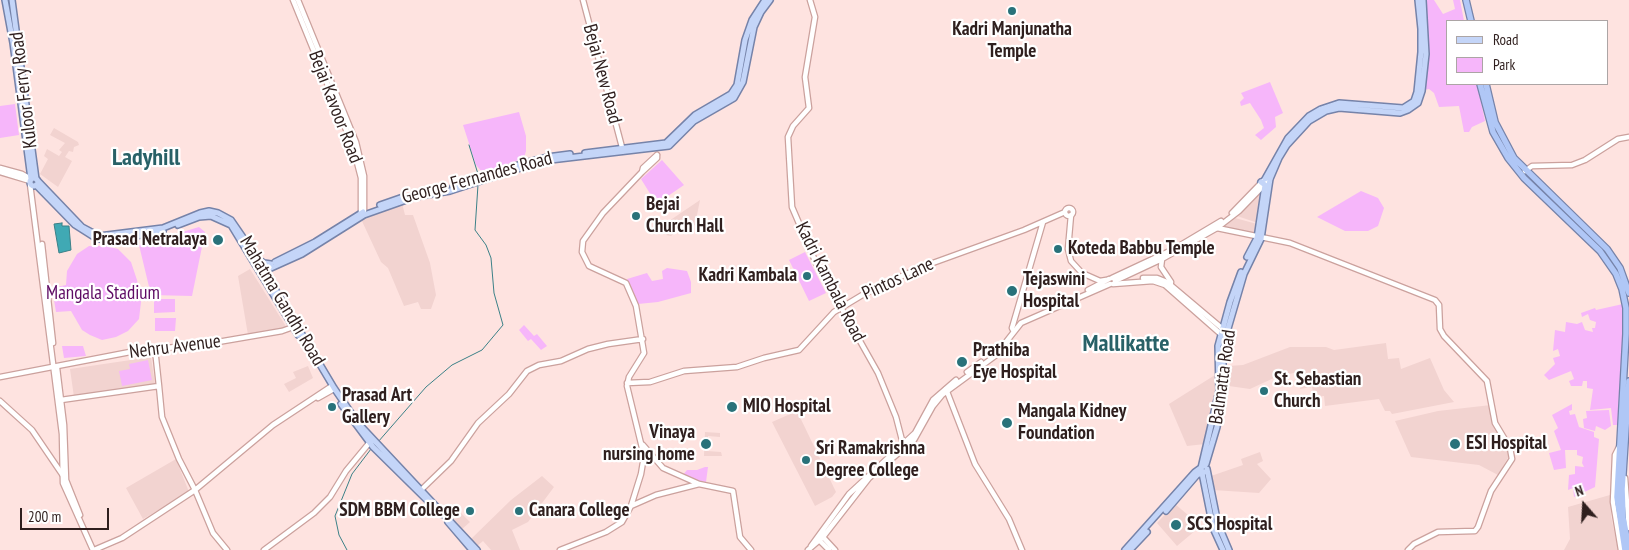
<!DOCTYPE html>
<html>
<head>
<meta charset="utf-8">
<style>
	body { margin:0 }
	#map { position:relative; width:1629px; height:550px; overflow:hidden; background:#fee3e0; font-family:"PT Sans Narrow",sans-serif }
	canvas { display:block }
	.legend { position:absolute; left:1446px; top:20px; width:162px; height:65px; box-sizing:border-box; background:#fff; border:1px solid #aca5a5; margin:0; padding:6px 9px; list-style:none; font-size:15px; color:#2f1f1e }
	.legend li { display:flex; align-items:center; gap:10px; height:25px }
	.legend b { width:25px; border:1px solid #aca5a5 }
	.north { position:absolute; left:1559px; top:480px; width:50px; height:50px; -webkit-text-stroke:4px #fff; paint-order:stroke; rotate:341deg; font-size:14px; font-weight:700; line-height:20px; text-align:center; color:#2f1f1e }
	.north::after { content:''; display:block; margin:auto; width:18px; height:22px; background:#2f1f1e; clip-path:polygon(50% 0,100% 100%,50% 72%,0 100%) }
	.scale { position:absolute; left:20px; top:508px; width:89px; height:22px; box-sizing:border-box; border:2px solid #2f1f1e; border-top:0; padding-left:6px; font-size:15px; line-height:18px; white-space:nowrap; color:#2f1f1e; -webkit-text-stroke:4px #fff; paint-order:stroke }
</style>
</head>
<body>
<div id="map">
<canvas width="1629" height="550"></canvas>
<ul class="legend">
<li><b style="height:6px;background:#c4d5f8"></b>Road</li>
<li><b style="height:14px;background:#f6b6fa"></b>Park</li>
</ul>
<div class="north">N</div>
<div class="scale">200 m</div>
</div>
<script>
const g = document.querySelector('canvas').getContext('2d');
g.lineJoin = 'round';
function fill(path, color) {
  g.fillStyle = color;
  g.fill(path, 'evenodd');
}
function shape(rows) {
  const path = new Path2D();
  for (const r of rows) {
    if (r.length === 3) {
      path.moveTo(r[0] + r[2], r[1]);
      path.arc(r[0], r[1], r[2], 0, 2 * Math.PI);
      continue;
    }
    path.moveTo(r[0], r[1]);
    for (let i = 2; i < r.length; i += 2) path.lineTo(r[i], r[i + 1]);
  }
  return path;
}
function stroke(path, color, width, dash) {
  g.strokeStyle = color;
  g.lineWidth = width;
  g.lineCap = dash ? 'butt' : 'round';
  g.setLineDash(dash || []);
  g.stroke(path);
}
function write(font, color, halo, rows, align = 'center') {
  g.font = font + ' "PT Sans Narrow",sans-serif';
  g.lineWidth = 4.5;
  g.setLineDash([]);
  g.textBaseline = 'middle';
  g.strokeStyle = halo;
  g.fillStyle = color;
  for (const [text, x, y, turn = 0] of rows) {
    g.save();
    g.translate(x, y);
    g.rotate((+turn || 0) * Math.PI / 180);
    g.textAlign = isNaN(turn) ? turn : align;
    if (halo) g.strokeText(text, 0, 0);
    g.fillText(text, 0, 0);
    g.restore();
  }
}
fill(shape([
	[54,128,78,142,79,145,74,147,73,152,69,151,65,157,72,161,58,187,40,174,48,159,44,156,47,149,59,156,62,152,59,150,65,143,50,135],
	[1261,194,1258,223,1237,216,1255,197],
	[700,200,695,225,679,229,671,236,666,235,664,231,658,232,660,223,669,221],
	[402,203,405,215,413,215,430,263,436,295,431,309,421,309,418,302,404,306,388,268,381,262,361,219],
	[1235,218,1257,224,1255,238,1221,229],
	[250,269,287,328,248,335,238,276],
	[1386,343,1388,359,1399,358,1401,369,1430,358,1444,390,1454,402,1392,414,1390,411,1385,411,1379,399,1325,406,1324,396,1314,397,1312,387,1300,389,1298,372,1276,377,1250,389,1229,386,1228,366,1243,365,1290,347,1326,347,1334,350],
	[151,357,155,384,74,397,70,369],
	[308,366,313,378,289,392,284,384,296,378,293,372],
	[1215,375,1216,395,1205,444,1187,446,1169,404],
	[1491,405,1492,417,1510,454,1498,475,1479,465,1411,457,1395,421,1438,411],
	[797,411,836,492,832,497,815,506,772,422],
	[705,432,720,433,720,437,708,436,707,451,721,452,722,456,704,456],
	[1260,452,1263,461,1257,464,1271,479,1259,493,1213,490,1211,476,1243,465,1241,459],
	[176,459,189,492,143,519,126,488],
	[542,476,554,487,528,522,512,530,520,550,491,550,483,541,476,547,471,539,511,500],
	[1610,495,1611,516,1618,550,1564,550,1570,539,1568,507],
	[1175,504,1188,515,1196,530,1177,546,1157,523],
	[456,508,470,522,461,530,449,514]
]), '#f2d3d0');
fill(shape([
	[1425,0,1434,0,1443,14,1455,9,1453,0,1460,0,1464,21,1448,21,1448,84,1477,84,1485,121,1472,127,1469,132,1464,132,1459,106,1439,107,1434,93,1429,89,1424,90,1428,32],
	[1270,82,1283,113,1275,117,1276,127,1261,140,1255,135,1264,128,1261,120,1250,103,1241,106,1240,102,1244,98,1241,93],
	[15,104,19,135,0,138,0,106],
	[519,112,526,136,526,151,524,158,483,173,476,165,463,125],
	[662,160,684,185,665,198,668,203,659,208,641,179],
	[1361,191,1378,198,1384,208,1378,226,1368,231,1345,231,1317,217],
	[199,227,205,232,192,296,151,295,139,245],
	[89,246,106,246,118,249,131,262,137,280,141,302,139,319,128,331,116,337,102,340,90,335,82,330,71,311,56,312,52,288,66,285,67,271,77,254],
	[805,252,826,293,809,301,789,260],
	[667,268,687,271,691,282,691,293,658,302,638,304,627,279,647,273,652,281,663,279,662,271],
	[154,299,175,299,175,312,154,313],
	[1623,304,1623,356,1618,425,1613,425,1611,408,1590,410,1593,389,1587,388,1587,381,1583,381,1582,386,1571,386,1569,381,1574,379,1571,371,1549,380,1544,375,1555,364,1553,358,1560,356,1558,349,1553,351,1555,330,1565,332,1566,322,1577,324,1582,322,1585,330,1593,332,1592,328,1595,328,1596,322,1590,320,1588,314,1582,317,1581,313,1595,308,1596,310],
	[155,318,176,318,175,331,155,331],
	[524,325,534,336,537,334,547,346,541,350,531,339,528,341,519,330],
	[62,346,83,346,86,356,64,358],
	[148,360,152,380,122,386,119,371,130,369,129,364],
	[1572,404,1572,410,1569,411,1570,415,1575,414,1579,427,1594,432,1594,437,1599,439,1595,487,1574,497,1573,488,1568,490,1569,475,1575,474,1575,466,1584,467,1582,463,1583,457,1577,455,1577,450,1565,450,1566,468,1554,470,1549,453,1561,450,1554,431,1558,428,1552,415],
	[1609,410,1611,426,1605,430,1596,426,1595,431,1584,428,1583,419,1587,418,1586,411],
	[705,467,708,467,706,482,688,479,683,475,687,470,697,470]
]), '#f6b6fa');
const water = shape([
	[62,223,62,226,69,226,71,250,59,253,54,224,62,223]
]);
fill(water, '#40a9b4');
stroke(water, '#3b8087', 1);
stroke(shape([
	[469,145,478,174],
	[378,442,426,387,452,365,482,350,503,325,494,293,491,258,486,245,475,230,478,185],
	[347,550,339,535,335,516,352,474,371,449]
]), '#3b8087', 1);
const tertiary = shape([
	[583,0,623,151],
	[810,0,815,17,805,77,809,108,793,126,788,137,792,207,816,263,878,373,896,417,904,448],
	[657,155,657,158,642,172,643,168,657,155],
	[0,168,22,174,31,179],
	[1525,171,1532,166,1572,165,1585,160,1618,139,1629,137],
	[0,172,30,181],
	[1069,212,4],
	[1071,215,1068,249,1071,261,1082,273,1100,281,1106,280],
	[1217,228,1290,243,1435,300,1439,305,1440,329,1444,336,1487,381,1495,423,1510,448,1512,459,1491,491,1478,527,1475,531,1438,532,1414,544,1408,550],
	[1143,278,1157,278,1167,282,1224,330],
	[1113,284,1153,281,1165,285,1223,336],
	[1013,330,1012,328,1043,222],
	[0,377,130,352,212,343,282,331,296,326],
	[627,383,650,382,684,371,737,367,764,358,799,350,834,312,864,294,919,268,1024,230,1065,212],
	[159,386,162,417,179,459,195,490,213,533,227,550],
	[946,389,975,464,1009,519,1022,550],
	[318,398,334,389],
	[61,400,159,386,155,349],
	[0,401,32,430,64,477],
	[643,445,663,468,699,484],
	[1619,447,1615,455,1613,502,1621,550],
	[1625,478,1629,528],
	[420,491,451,461,478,423,509,394,527,371,539,365,561,361,588,349,608,344,643,339],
	[631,506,656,495,699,484,733,491,740,537,751,550],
	[94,550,122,538,195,490,273,425,332,386],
	[264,550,314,513,330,497,346,471,370,442],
	[560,550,606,532,622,522,631,506,641,474,644,456,627,386,629,377,644,353,636,306,626,283,589,266,582,252,583,241,603,213,642,172]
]);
const secondary = shape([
	[293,0,353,147,361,178,361,215],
	[298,0,356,142,364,176,364,211],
	[30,184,62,434,63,483,93,550],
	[1232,213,1263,181],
	[42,244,53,343],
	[1162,259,1161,267,1171,282,1170,288],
	[1112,278,1174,249,1221,221],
	[1115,281,1162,259,1217,228,1239,211,1270,179],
	[1088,290,1109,279],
	[57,368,64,425,66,480,80,515],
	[967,372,981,362],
	[822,536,835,550],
	[818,539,829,550],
	[811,546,849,494,915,433,933,400,956,380],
	[808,550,823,537,869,478,914,440,933,406,942,395,995,356,1021,323,1110,284]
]);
const primary = shape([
	[5,0,13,43,31,179],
	[12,0,36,179],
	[585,153,666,143,695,115,731,94,737,85,745,40,752,20,765,0],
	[34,182,4],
	[1265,179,1288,138,1309,116,1321,109,1339,103,1403,108,1414,101,1417,92,1421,52,1421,29,1418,0],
	[37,180,82,227,99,236,163,228,200,213,209,211,218,213,231,220,253,252,334,388,358,423,477,550],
	[36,185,75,225,97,239,120,239,163,231],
	[453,187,524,163,547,157,570,154],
	[380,205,403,197],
	[178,225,199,217,211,216,231,225,298,335],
	[1247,257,1257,238,1265,185,1261,182],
	[258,259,264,263,271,264],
	[275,262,315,242,363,212],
	[262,272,302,254,364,215,415,197,450,191,542,161,669,146,694,121,734,98,743,82,754,27,761,12,770,0],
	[341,404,373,447,441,514],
	[1207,469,1218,524,1229,550],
	[1166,511,1197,475,1207,471],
	[448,522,472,550],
	[1125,550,1195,472,1206,464,1217,427,1223,384,1223,349,1225,339,1244,274,1261,239,1270,179,1279,158,1287,145,1309,121,1326,111,1339,108,1400,113,1408,110,1418,103,1422,91,1426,54,1423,0],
	[1130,550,1147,532],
	[1223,550,1213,528,1201,468,1219,391,1218,346,1230,302,1241,272]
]);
const trunk = shape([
	[1466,0,1471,21],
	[1480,84,1493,132,1508,158,1524,178,1600,251,1616,274,1622,289,1626,308,1626,334,1617,497,1625,550],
	[1486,84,1495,122,1514,158,1607,249,1620,268,1629,293],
	[1629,381,1622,489,1623,518,1629,548]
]);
stroke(tertiary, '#cba19d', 7);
stroke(secondary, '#cba19d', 7);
stroke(primary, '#7683a9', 8);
stroke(trunk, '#7683a9', 8);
stroke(tertiary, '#fff', 4.5);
stroke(secondary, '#fff', 4.5);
stroke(primary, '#c4d5f8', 5);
stroke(trunk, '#b0c7f6', 5.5);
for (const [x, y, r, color] of [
	[1012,11,5,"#29727a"],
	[636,216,5,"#29727a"],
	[218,240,6,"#29727a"],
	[1058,249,5,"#29727a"],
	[807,276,5,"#29727a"],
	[1012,291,6,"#29727a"],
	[962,362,6,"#29727a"],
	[1264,391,5,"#29727a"],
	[332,407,5,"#29727a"],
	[732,407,6,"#29727a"],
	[1007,423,6,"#29727a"],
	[706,444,6,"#29727a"],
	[1455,444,6,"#29727a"],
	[806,460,5,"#29727a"],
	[470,511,5,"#29727a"],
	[519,511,5,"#29727a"],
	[1176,525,6,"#29727a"]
]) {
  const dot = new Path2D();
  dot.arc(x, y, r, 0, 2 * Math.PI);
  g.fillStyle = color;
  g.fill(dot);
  stroke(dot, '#fff', 2);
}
write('bold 19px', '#2f1f1e', '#fff', [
	["Kadri Manjunatha",1012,30,"center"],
	["Temple",1012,52,"center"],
	["Bejai",646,205],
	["Church Hall",646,227],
	["Prasad Netralaya",207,240,"right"],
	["Koteda Babbu Temple",1068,249],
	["Kadri Kambala",797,276,"right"],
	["Tejaswini",1023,280],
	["Hospital",1023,302],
	["Prathiba",973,351],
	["Eye Hospital",973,373],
	["St. Sebastian",1274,380],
	["Church",1274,402],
	["Prasad Art",342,396],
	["Gallery",342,418],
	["MIO Hospital",743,407],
	["Mangala Kidney",1018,412],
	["Foundation",1018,434],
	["Vinaya",695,433,"right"],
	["nursing home",695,455,"right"],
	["ESI Hospital",1466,444],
	["Sri Ramakrishna",816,449],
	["Degree College",816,471],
	["SDM BBM College",460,511,"right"],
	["Canara College",529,511],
	["SCS Hospital",1187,525]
], 'left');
write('19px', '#2f1f1e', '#fff', [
	["Bejai New Road",602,74,75],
	["Kuloor Ferry Road",24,90,-97],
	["Bejai Kavoor Road",335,107,69],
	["George Fernandes Road",477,178,-15],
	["Pintos Lane",898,279,-25],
	["Kadri Kambala Road",830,282,63],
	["Mahatma Gandhi Road",282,301,59],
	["Nehru Avenue",175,347,-7],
	["Balmatta Road",1223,377,-82]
]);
write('19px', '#5e0b64', '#fff', [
	["Mangala Stadium",103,294]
]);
write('bold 24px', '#286167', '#fff', [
	["Ladyhill",146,158],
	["Mallikatte",1126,344]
]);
</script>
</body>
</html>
